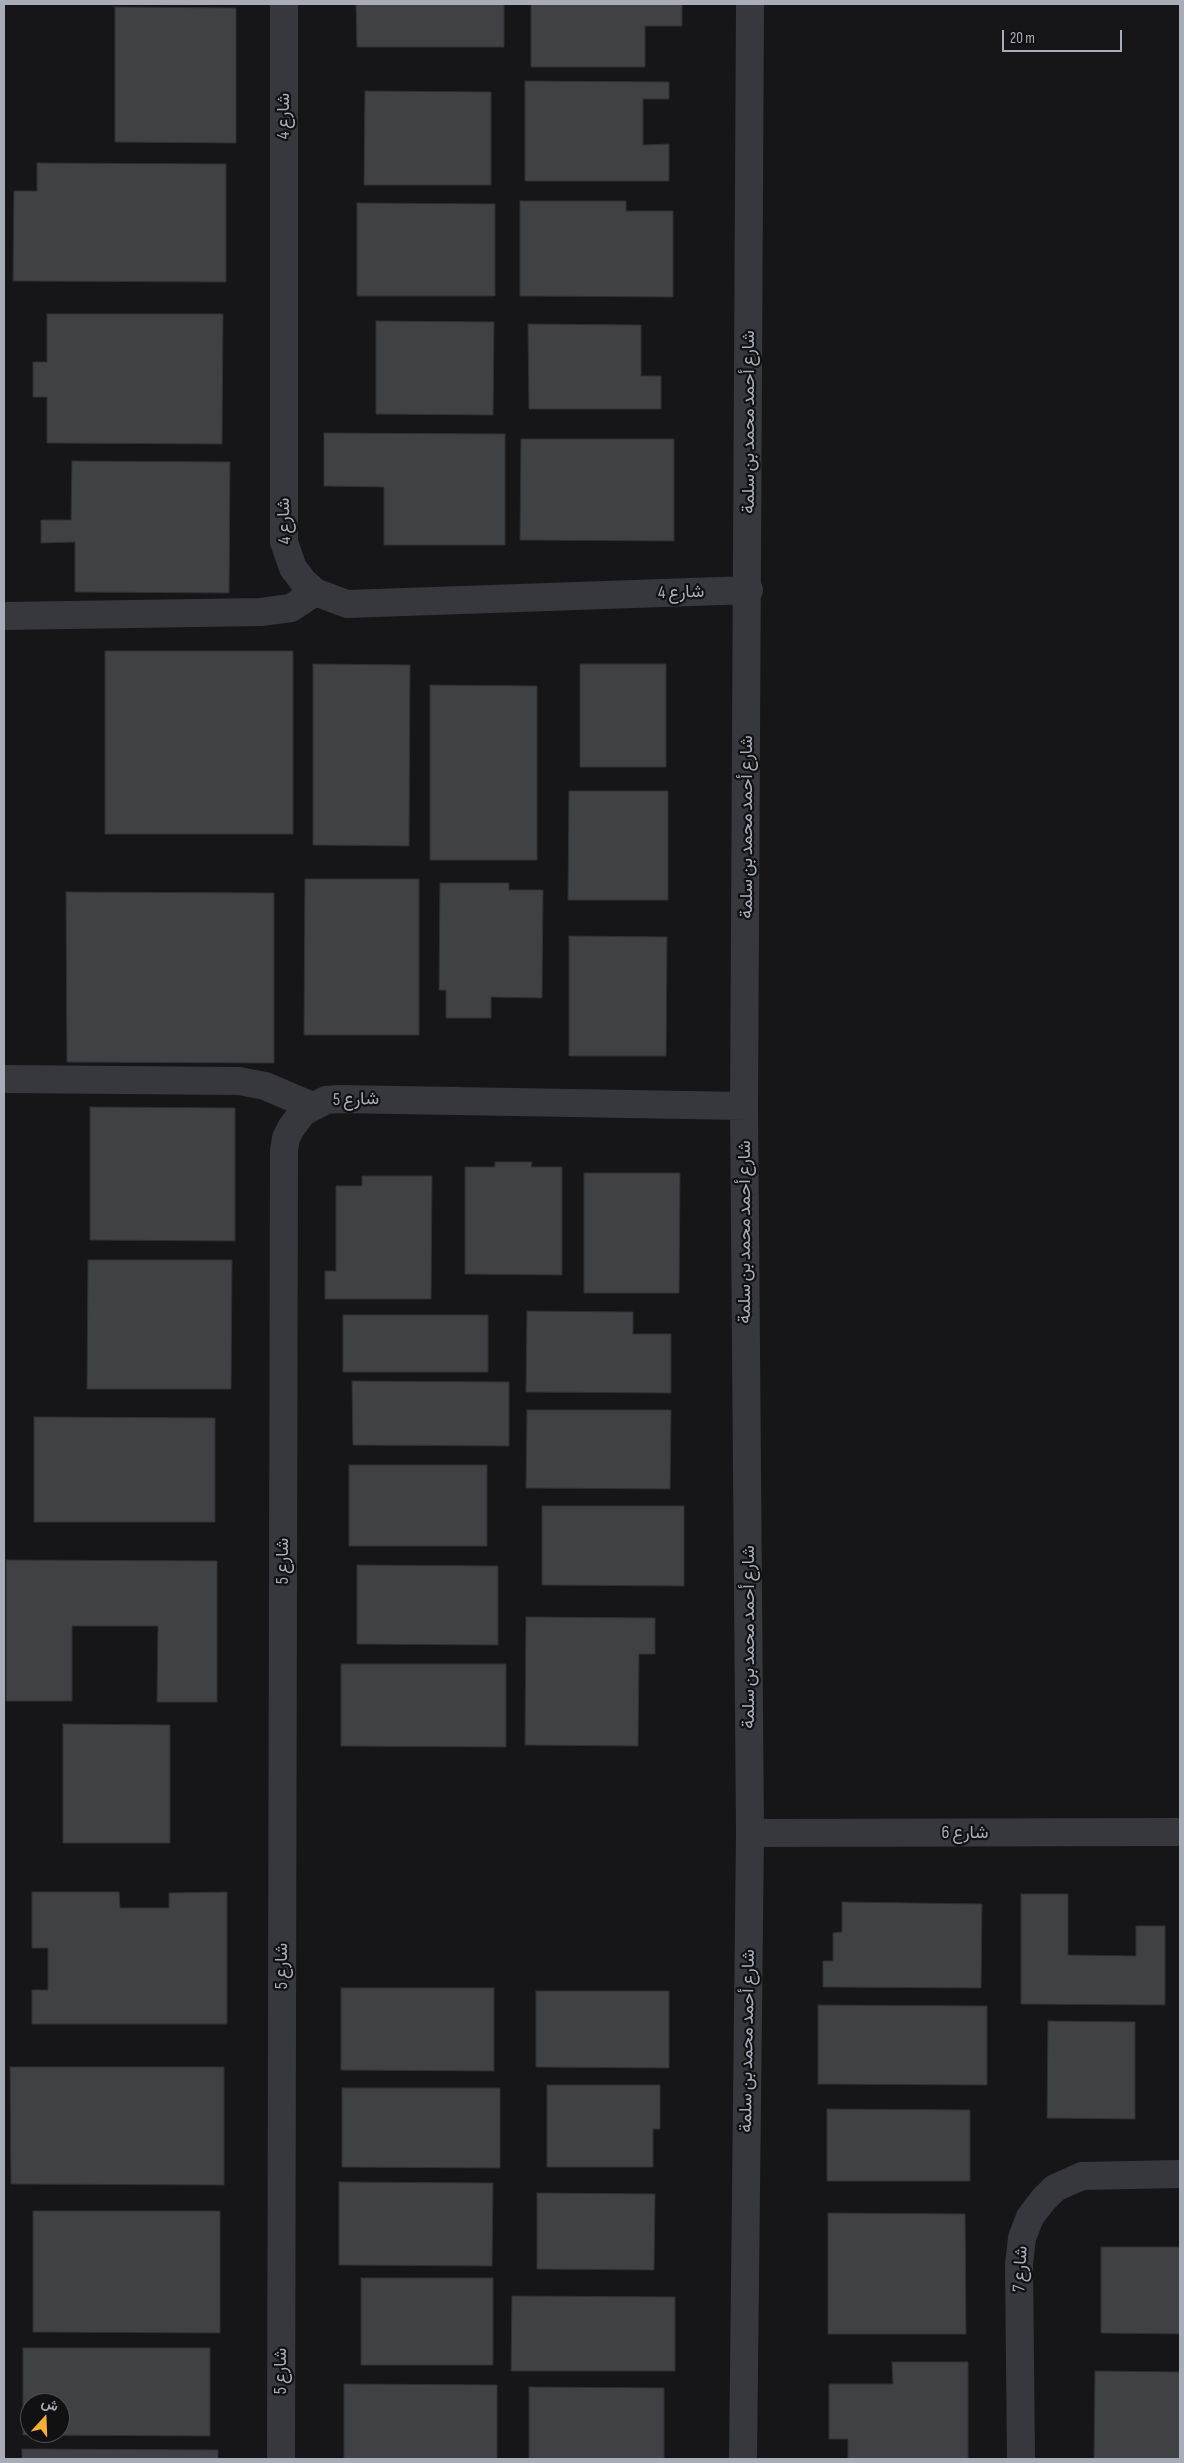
<!DOCTYPE html>
<html>
<head>
<meta charset="utf-8">
<style>
	body { margin:0 }
	#map { position:relative; width:1184px; height:2463px; overflow:hidden; background:#161618; font-family:"Sofia Sans Condensed",Vazirmatn,sans-serif }
	canvas { display:block }
	.frame { position:absolute; inset:0; border:5px solid #a8adb8; pointer-events:none }
	.north { position:absolute; left:20px; top:2393px; width:50px; height:50px; box-sizing:border-box; background:#111113; border:1px solid #4d4f55; border-radius:50%; rotate:20deg; font-size:14px; font-weight:700; line-height:20px; text-align:center; color:#a8adb8 }
	.north::after { content:''; display:block; margin:auto; width:18px; height:22px; background:#f2b134; clip-path:polygon(50% 0,100% 100%,50% 72%,0 100%) }
	.scale { position:absolute; left:1002px; top:30px; width:120px; height:22px; box-sizing:border-box; border:2px solid #a8adb8; border-top:0; padding-left:6px; font-size:15px; line-height:18px; white-space:nowrap; color:#a8adb8; -webkit-text-stroke:4px #111113; paint-order:stroke }
</style>
</head>
<body>
<div id="map">
<canvas width="1184" height="2463"></canvas>
<div class="frame"></div>
<div class="north">ش</div>
<div class="scale">20 m</div>
</div>
<script>
const g = document.querySelector('canvas').getContext('2d');
g.lineJoin = 'round';
function fill(path, color) {
  g.fillStyle = color;
  g.fill(path, 'evenodd');
}
function shape(rows) {
  const path = new Path2D();
  for (const r of rows) {
    path.moveTo(r[0], r[1]);
    for (let i = 2; i < r.length; i += 2) path.lineTo(r[i], r[i + 1]);
  }
  return path;
}
function stroke(path, color, width, dash) {
  g.strokeStyle = color;
  g.lineWidth = width;
  g.lineCap = dash ? 'butt' : 'round';
  g.setLineDash(dash || []);
  g.stroke(path);
}
function write(font, color, halo, rows, align = 'center') {
  g.font = font + ' "Sofia Sans Condensed",Vazirmatn,sans-serif';
  g.lineWidth = 4.5;
  g.setLineDash([]);
  g.textBaseline = 'middle';
  g.strokeStyle = halo;
  g.fillStyle = color;
  for (const [text, x, y, turn = 0] of rows) {
    g.save();
    g.translate(x, y);
    g.rotate((+turn || 0) * Math.PI / 180);
    g.textAlign = isNaN(turn) ? turn : align;
    if (halo) g.strokeText(text, 0, 0);
    g.fillText(text, 0, 0);
    g.restore();
  }
}
const building = shape([
	[356,4,504,4,504,47,357,47,356,4],
	[531,4,682,4,682,26,645,26,645,67,531,67,531,4],
	[115,7,236,8,236,143,115,142,115,7],
	[525,81,669,82,669,99,643,99,643,145,669,144,669,181,525,181,525,81],
	[365,91,491,92,491,185,364,185,365,91],
	[37,163,226,164,226,282,13,281,14,191,37,191,37,163],
	[520,201,626,201,626,211,673,211,673,297,520,296,520,201],
	[357,203,495,204,495,296,357,296,357,203],
	[47,314,223,314,222,444,47,443,47,397,33,397,33,362,47,362,47,314],
	[376,321,494,322,493,415,376,414,376,321],
	[528,324,641,325,641,376,661,376,661,409,529,409,528,324],
	[324,433,505,434,505,545,384,545,384,487,324,486,324,433],
	[521,439,674,439,674,541,520,540,521,439],
	[72,461,230,462,229,593,75,592,75,542,41,543,41,520,71,520,72,461],
	[105,651,293,651,293,834,105,834,105,651],
	[313,664,410,665,409,846,313,845,313,664],
	[580,664,666,664,666,767,580,767,580,664],
	[430,685,537,686,537,860,430,860,430,685],
	[569,791,668,791,668,900,568,900,569,791],
	[305,879,419,879,419,1035,304,1035,305,879],
	[440,883,509,883,509,890,543,890,542,998,491,997,491,1018,446,1018,446,990,439,990,440,883],
	[66,892,274,893,274,1063,67,1062,66,892],
	[569,936,667,937,666,1056,569,1056,569,936],
	[90,1107,235,1108,235,1241,90,1240,90,1107],
	[495,1162,532,1162,531,1167,562,1167,562,1275,465,1274,465,1167,495,1167,495,1162],
	[584,1173,680,1173,679,1293,584,1293,584,1173],
	[362,1176,432,1176,431,1299,325,1299,325,1271,336,1271,336,1186,362,1186,362,1176],
	[88,1260,232,1260,231,1389,87,1389,88,1260],
	[527,1311,633,1312,633,1334,671,1334,671,1393,526,1392,527,1311],
	[343,1315,488,1315,488,1372,343,1372,343,1315],
	[352,1381,509,1382,509,1446,353,1445,352,1381],
	[527,1410,671,1410,670,1489,526,1488,527,1410],
	[34,1417,215,1418,215,1522,34,1522,34,1417],
	[349,1465,487,1465,487,1546,349,1546,349,1465],
	[542,1506,684,1506,684,1586,542,1585,542,1506],
	[6,1560,217,1561,217,1702,157,1702,158,1626,72,1626,72,1701,6,1701,6,1560],
	[357,1565,498,1566,498,1645,357,1644,357,1565],
	[526,1617,655,1618,655,1654,639,1654,638,1746,525,1745,526,1617],
	[341,1664,506,1664,506,1747,341,1746,341,1664],
	[63,1724,170,1725,170,1843,63,1843,63,1724],
	[32,1892,119,1892,120,1908,169,1908,169,1893,227,1892,227,2024,32,2024,32,1990,48,1990,48,1948,32,1948,32,1892],
	[1021,1894,1068,1894,1068,1955,1136,1956,1136,1926,1165,1926,1165,2005,1021,2004,1021,1894],
	[842,1902,982,1904,981,1988,823,1987,823,1961,833,1961,833,1933,842,1932,842,1902],
	[341,1988,494,1988,494,2071,341,2070,341,1988],
	[536,1991,669,1991,669,2068,536,2067,536,1991],
	[818,2005,987,2006,987,2085,818,2084,818,2005],
	[1048,2021,1135,2022,1135,2119,1047,2118,1048,2021],
	[10,2067,224,2067,224,2185,11,2184,10,2067],
	[547,2085,660,2085,660,2129,653,2129,653,2167,547,2167,547,2085],
	[342,2088,500,2088,500,2168,342,2167,342,2088],
	[827,2109,970,2110,970,2181,827,2181,827,2109],
	[339,2182,493,2183,492,2266,339,2265,339,2182],
	[537,2193,655,2194,654,2270,537,2269,537,2193],
	[33,2211,220,2211,220,2333,33,2332,33,2211],
	[828,2213,965,2214,966,2334,828,2334,828,2213],
	[1101,2247,1180,2247,1180,2334,1101,2333,1101,2247],
	[361,2278,493,2278,493,2365,361,2365,361,2278],
	[512,2296,675,2297,675,2371,511,2371,512,2296],
	[23,2348,210,2348,210,2436,23,2435,23,2348],
	[30,2403,60,2403,60,2433,30,2433,30,2403],
	[892,2362,968,2362,968,2459,848,2459,848,2439,829,2439,829,2384,893,2384,892,2362],
	[1095,2371,1180,2372,1180,2459,1094,2459,1095,2371],
	[344,2384,497,2385,497,2459,344,2459,344,2384],
	[529,2387,664,2388,664,2459,529,2459,529,2387],
	[22,2449,218,2450,218,2459,22,2459,22,2449]
]);
fill(building, '#404145');
stroke(building, '#303034', 1);
stroke(shape([
	[284,4,284,542,293,568,303,581,315,592,347,604,749,590],
	[4,616,261,612,291,608,315,592],
	[4,1079,239,1081,265,1086,312,1106],
	[750,1833,1180,1832],
	[281,2459,284,1150,286,1138,291,1128,303,1112,326,1100,340,1099,744,1106],
	[743,2459,750,1833,744,1106,750,4],
	[1021,2459,1019,2264,1022,2238,1030,2217,1043,2200,1055,2188,1082,2176,1180,2174]
]), '#37383d', 28);
write('18px', '#a8adb8', '#111113', [
	["شارع 4",284,116,-90],
	["شارع أحمد محمد بن سلمة",749,422,-90],
	["شارع 4",285,521,-92],
	["شارع 4",681,593,-2],
	["شارع أحمد محمد بن سلمة",747,827,-90],
	["شارع 5",356,1100,-1],
	["شارع أحمد محمد بن سلمة",745,1232,-90],
	["شارع 5",283,1561,-90],
	["شارع أحمد محمد بن سلمة",749,1637,-90],
	["شارع 6",965,1833],
	["شارع 5",282,1966,-90],
	["شارع أحمد محمد بن سلمة",748,2041,-89],
	["شارع 7",1021,2269,-87],
	["شارع 5",281,2371,-90]
]);
</script>
</body>
</html>
